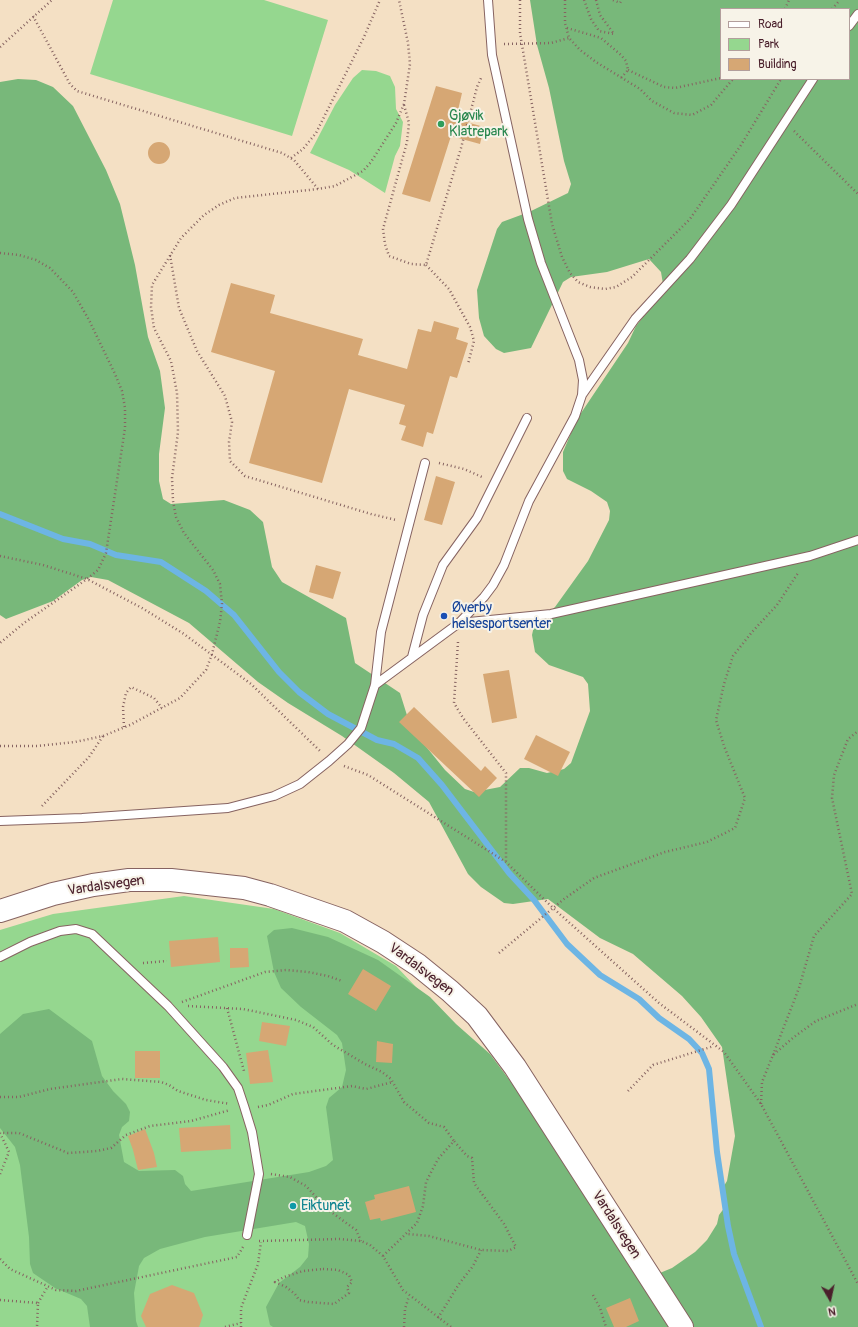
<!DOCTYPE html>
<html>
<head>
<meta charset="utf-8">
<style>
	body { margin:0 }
	#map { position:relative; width:858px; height:1327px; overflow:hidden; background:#f4e0c4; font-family:Pangolin,sans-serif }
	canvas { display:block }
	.legend { position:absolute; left:720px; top:8px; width:130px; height:72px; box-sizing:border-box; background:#f7f3e8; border:1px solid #b29e9c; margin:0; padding:5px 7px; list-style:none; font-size:12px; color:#4a1f2b }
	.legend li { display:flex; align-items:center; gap:8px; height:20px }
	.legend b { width:20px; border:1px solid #b29e9c }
	.north { position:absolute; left:810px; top:1279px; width:40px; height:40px; -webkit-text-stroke:3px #f7f3e8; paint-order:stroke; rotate:171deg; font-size:11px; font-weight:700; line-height:16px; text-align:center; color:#4a1f2b }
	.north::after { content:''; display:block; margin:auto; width:14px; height:18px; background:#4a1f2b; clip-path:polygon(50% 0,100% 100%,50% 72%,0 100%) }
</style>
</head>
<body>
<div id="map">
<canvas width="858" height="1327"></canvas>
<ul class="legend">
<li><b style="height:5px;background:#fff"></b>Road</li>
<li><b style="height:11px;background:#95d78f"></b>Park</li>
<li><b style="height:11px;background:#d6a774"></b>Building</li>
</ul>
<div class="north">N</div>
</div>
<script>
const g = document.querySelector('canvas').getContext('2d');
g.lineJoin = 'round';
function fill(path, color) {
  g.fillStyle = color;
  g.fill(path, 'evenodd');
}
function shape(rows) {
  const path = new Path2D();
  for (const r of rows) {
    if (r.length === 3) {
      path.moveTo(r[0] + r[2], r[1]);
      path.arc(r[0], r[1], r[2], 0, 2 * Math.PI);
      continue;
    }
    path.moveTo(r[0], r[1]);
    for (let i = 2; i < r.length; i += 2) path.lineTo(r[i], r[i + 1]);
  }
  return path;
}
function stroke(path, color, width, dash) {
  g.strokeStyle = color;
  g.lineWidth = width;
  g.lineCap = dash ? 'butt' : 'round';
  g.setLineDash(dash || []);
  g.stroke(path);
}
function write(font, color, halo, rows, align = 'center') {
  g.font = font + ' Pangolin,sans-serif';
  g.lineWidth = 4;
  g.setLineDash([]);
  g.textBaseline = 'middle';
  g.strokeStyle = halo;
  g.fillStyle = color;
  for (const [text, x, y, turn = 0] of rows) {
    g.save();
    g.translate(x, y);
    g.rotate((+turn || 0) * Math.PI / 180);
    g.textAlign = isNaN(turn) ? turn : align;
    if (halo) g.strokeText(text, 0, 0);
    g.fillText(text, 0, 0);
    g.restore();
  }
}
fill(shape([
	[113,0,264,0,328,20,292,136,90,74],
	[362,70,376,71,390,76,395,87,396,109,403,122,400,146,395,156,385,193,349,170,310,153,335,105,353,78],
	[184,896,274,909,340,933,396,966,510,1086,661,1327,0,1327,0,930,53,914]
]), '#95d78f');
fill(shape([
	[530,0,858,0,858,1327,273,1327,270,1325,266,1307,279,1283,300,1267,308,1257,309,1244,305,1226,296,1222,205,1237,160,1249,144,1258,139,1266,134,1293,136,1321,138,1327,90,1327,87,1306,81,1299,55,1288,33,1273,30,1264,29,1237,20,1165,15,1147,0,1128,0,1034,23,1014,49,1009,92,1041,102,1076,113,1091,126,1104,130,1112,129,1121,122,1127,119,1135,124,1162,139,1171,175,1170,183,1176,185,1184,191,1191,309,1172,326,1166,333,1160,326,1107,329,1098,342,1087,346,1070,342,1043,337,1035,301,1007,281,988,274,972,267,936,274,930,292,928,328,937,378,960,430,997,456,1024,490,1054,655,1275,672,1268,695,1252,707,1240,717,1224,719,1215,725,1207,722,1189,727,1181,735,1136,722,1047,701,1017,682,996,633,954,600,938,548,899,513,904,504,903,481,887,468,874,429,802,394,773,342,736,288,703,258,682,189,623,108,580,91,577,82,580,53,601,6,619,0,615,0,82,18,79,36,80,53,87,73,106,106,170,120,204,135,265,148,337,160,371,165,408,159,454,159,481,163,499,171,504,224,500,250,510,263,522,272,567,282,582,346,618,355,663,400,693,411,728,445,770,465,789,474,792,500,787,520,768,529,768,547,773,564,769,571,763,590,711,588,684,583,677,549,665,535,652,532,635,534,626,555,607,588,561,609,520,610,511,607,502,591,491,567,479,563,471,563,452,577,419,628,343,636,326,664,290,661,272,649,259,607,272,571,277,563,282,531,348,504,353,496,349,484,336,479,318,477,290,497,229,502,222,529,212,568,193,571,184,564,161,549,88,537,45],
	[721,9,849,9,849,79,721,79]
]), '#78b87a');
stroke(shape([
	[0,514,63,539,90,544,116,555,161,562,206,591,234,615,279,672,299,692,328,714,377,740,394,744,418,758,442,785,509,873,534,900,567,944,600,975,639,999,659,1018,689,1039,702,1053,709,1069,717,1152,728,1226,734,1254,761,1327]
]), '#6db5e4', 6);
fill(shape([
	[436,86,462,93,456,119,484,127,480,144,451,136,430,202,402,194],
	[159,153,11],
	[231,283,275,295,270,313,363,339,358,355,407,369,418,329,431,332,434,321,459,328,456,339,468,343,457,378,450,376,433,434,427,432,423,447,401,440,406,426,399,424,405,405,349,389,322,483,249,463,275,371,211,352],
	[436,476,455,482,442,525,424,520],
	[316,565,341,572,333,599,309,592],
	[509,670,517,718,492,723,483,674],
	[414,707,481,771,485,766,497,778,479,797,399,722],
	[536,735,570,752,558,776,524,759],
	[218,937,220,962,171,967,169,941],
	[230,948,248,948,249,967,230,968],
	[363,969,391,986,376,1011,348,994],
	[262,1022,290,1026,286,1046,259,1041],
	[377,1041,393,1044,392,1063,376,1062],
	[268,1050,273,1082,250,1084,246,1053],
	[135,1051,160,1051,160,1078,135,1078],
	[230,1125,231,1149,181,1152,179,1128],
	[145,1129,154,1153,157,1167,138,1170,133,1150,128,1136],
	[409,1186,416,1212,381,1221,380,1218,370,1220,365,1202,375,1199,374,1195],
	[172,1285,194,1293,203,1315,199,1327,146,1327,141,1316,150,1294],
	[630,1298,639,1321,626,1327,614,1327,606,1308]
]), '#d6a774');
const lane = shape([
	[488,0,492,55,528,219,541,263,579,360,583,380,582,395],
	[849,26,858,14],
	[459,623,484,597,493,585,504,565,529,501,575,416,582,395,635,319,690,259,731,205,813,79],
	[412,657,423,615,443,565,477,518,527,418],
	[375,685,459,623,551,614,810,556,858,540],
	[0,821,82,818,228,808,274,796,300,784,329,761,348,744,361,728,375,685,381,632,425,463],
	[0,957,30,942,60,931,76,929,92,934,168,1006,223,1067,238,1088,244,1106,252,1132,259,1174,247,1235]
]);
const secondary = shape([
	[0,911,53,894,93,885,129,880,171,880,244,888,270,895,345,921,383,942,418,965,450,991,477,1016,515,1067,682,1327]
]);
stroke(lane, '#866361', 10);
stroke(secondary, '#866361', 24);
stroke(shape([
	[520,0,520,33,552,224,562,257,570,273,578,282,590,287,605,289,616,287,632,277,690,219,741,145,781,79],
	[565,0,565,23,569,38,580,50,596,62,640,89,652,101,674,113,692,115,711,105,733,79],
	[584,0,591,19,599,31,614,34],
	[596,0,600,15,614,34],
	[613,0,620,3,622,0],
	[785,9,789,0],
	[832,9,840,0],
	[33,16,70,84,77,91,282,153,294,160,318,189,335,186,363,171,371,162,396,123,404,104,410,64,408,43,399,0],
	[567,28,601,38,621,55,626,61,628,70,621,78],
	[504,44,551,43,569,38],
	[0,47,52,0],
	[628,70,664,87,675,88,721,78],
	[404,105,409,123,407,142,383,229,385,244,389,256,411,264,426,265,461,148,477,87,482,76],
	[794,131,858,194],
	[291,158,303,149,316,133,364,37,380,0],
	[0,253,19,255,36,260,50,268,73,292,89,320,115,374,122,391,125,408,125,428,106,553,98,570,87,579,24,623,0,643],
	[170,255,179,308,197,351,225,396,232,422,229,442,230,461,245,476,371,514,396,520],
	[426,265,449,289,470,327,474,341,468,364],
	[439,463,464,469,482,477],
	[0,556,43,565,87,579,142,608,184,634,251,684,320,751],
	[458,642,454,703,463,718,506,773,506,861],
	[124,727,123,707,126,693,131,687,154,698,162,708],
	[0,746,37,746,75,742,103,736,130,725,180,698,206,670,212,654,220,622,222,604,220,584,213,570,184,533,176,517,173,501,172,478,178,432,177,393,171,361,154,328,151,307,152,285,181,238,204,215,219,205,235,198,318,189],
	[344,766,368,775,506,862,553,908,659,1003,724,1052,761,1104,858,1284],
	[42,806,89,757,103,736],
	[499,953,564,899,594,878,665,852,707,842,735,828,745,798,724,746,716,720,724,684,733,656,752,632,777,605,798,573],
	[143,963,167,961],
	[182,1002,265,972,286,970,308,972,328,976,342,981],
	[188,1006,243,1009,296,1020,313,1027,333,1045,365,1064,382,1072,391,1079,404,1102,429,1123,444,1127,454,1141],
	[227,1008,244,1071],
	[773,1055,799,988,814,936,852,894,832,798,834,775,848,739,858,731],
	[628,1091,653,1065,714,1046],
	[0,1097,19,1097,50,1089,122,1079,161,1082,169,1085,178,1091,206,1100,230,1104],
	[761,1104,762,1082,773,1055,794,1037,816,1021,858,1004],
	[258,1107,268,1105,293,1094,352,1086,366,1089,393,1082],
	[0,1174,9,1152,0,1133,19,1133,68,1153,97,1151,111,1148,126,1135,150,1126,191,1121,230,1110],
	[271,1174,290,1177,306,1186,327,1209,356,1230,361,1241],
	[259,1241,339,1239,361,1241,370,1245,383,1256,403,1290,451,1327],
	[383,1256,417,1223,423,1206,426,1182,438,1159,454,1141,467,1156,472,1158,474,1183,504,1224,516,1247,508,1251,481,1250,429,1236,408,1234],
	[0,1259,10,1269,56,1290,76,1291,237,1257,243,1247],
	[323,1269,338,1270,349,1275,352,1282,347,1287,349,1293,334,1304,308,1302,299,1300,295,1294,286,1287,275,1282,284,1277,303,1271,323,1269],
	[593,1295,600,1308,606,1327],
	[0,1300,38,1303,37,1327],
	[38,1303,48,1286],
	[438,1318,459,1284,473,1266,481,1250],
	[225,1327,241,1323],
	[241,1327,241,1308,258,1264,261,1242],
	[404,1327,405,1309,409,1296]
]), '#866361', 2.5, [1, 3]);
stroke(lane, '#fff', 8);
stroke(secondary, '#fff', 22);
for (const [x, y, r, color] of [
	[441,124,4,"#2e9e5b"],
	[444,616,4,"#1a4fb4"],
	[293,1206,4,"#0f9aa8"]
]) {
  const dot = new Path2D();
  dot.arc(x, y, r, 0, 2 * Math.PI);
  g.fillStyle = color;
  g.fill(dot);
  stroke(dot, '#f7f3e8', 1.5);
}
write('14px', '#27864d', '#f7f3e8', [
	["Gjøvik",449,116],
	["Klatrepark",449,132]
], 'left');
write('14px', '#164399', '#f7f3e8', [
	["Øverby",452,608],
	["helsesportsenter",452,624]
], 'left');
write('14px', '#4a1f2b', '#f7f3e8', [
	["Vardalsvegen",106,886,-8],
	["Vardalsvegen",421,970,37],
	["Vardalsvegen",616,1225,57]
]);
write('14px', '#0d838f', '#f7f3e8', [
	["Eiktunet",301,1206]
], 'left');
</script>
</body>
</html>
